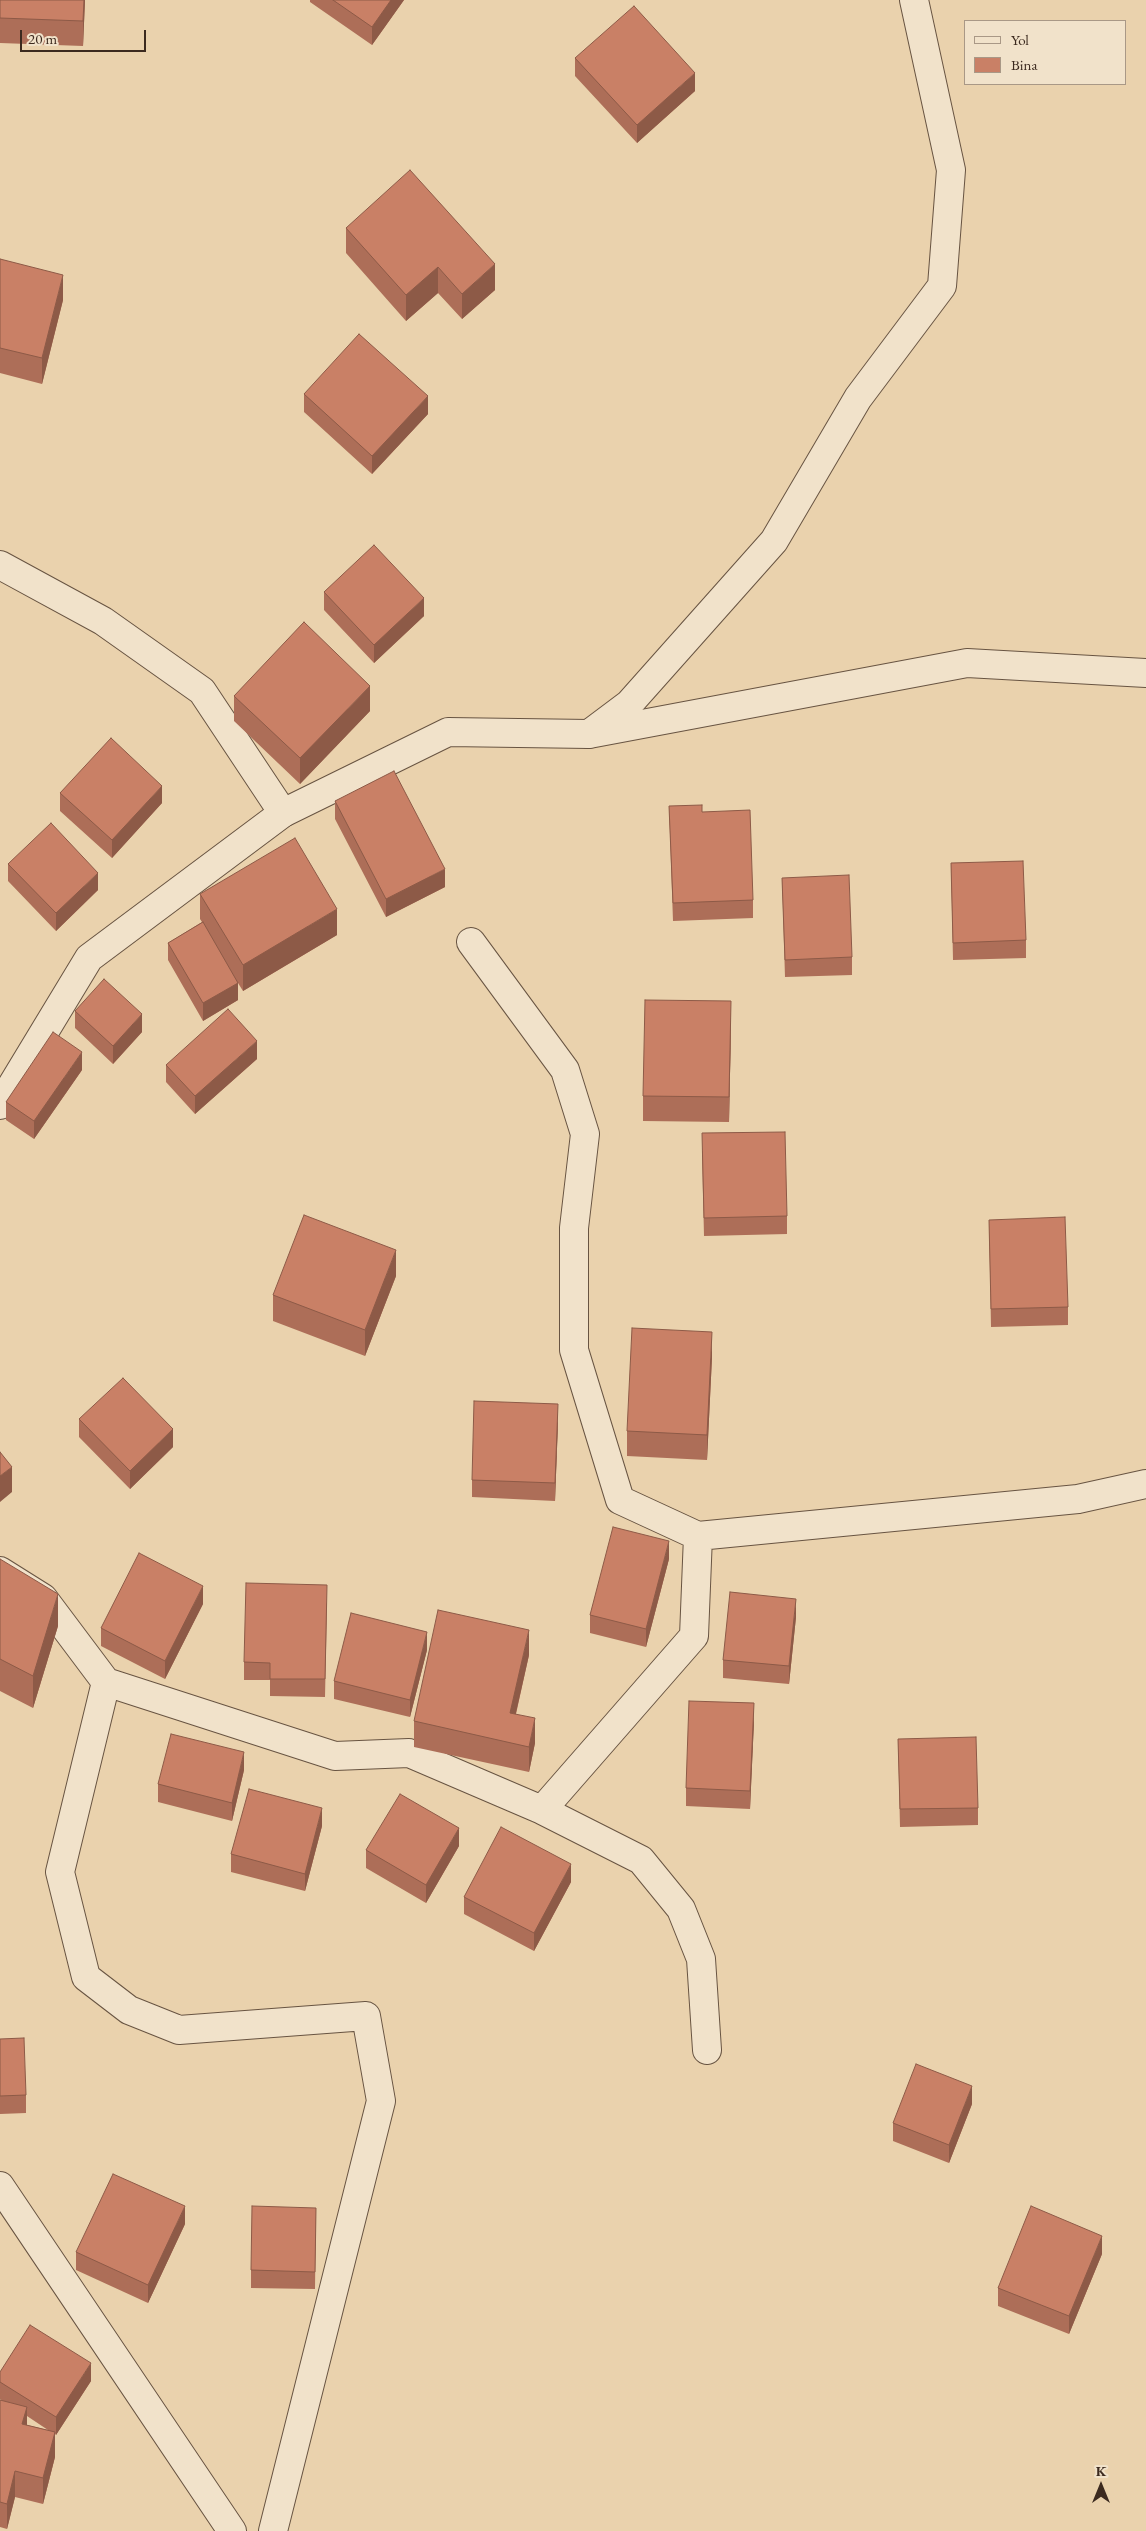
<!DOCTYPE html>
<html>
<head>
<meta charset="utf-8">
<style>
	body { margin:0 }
	#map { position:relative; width:1146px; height:2531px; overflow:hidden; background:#ead2ad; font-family:"EB Garamond",serif }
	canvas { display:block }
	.legend { position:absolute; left:964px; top:20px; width:162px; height:65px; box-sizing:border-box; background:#f1e2ca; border:1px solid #a99886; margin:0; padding:6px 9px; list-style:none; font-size:15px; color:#3c2a1f }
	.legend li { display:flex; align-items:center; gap:10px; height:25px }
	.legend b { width:25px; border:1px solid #a99886 }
	.north { position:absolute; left:1076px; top:2461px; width:50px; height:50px; -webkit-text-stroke:4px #f1e2ca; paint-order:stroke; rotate:0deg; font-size:14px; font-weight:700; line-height:20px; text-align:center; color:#3c2a1f }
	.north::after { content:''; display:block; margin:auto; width:18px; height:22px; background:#3c2a1f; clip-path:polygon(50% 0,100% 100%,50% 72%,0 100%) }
	.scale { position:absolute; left:20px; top:30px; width:126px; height:22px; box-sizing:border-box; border:2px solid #3c2a1f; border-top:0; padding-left:6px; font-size:15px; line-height:18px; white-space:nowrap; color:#3c2a1f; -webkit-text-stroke:4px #f1e2ca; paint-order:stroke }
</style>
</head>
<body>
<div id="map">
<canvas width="1146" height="2531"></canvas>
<ul class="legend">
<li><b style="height:6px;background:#f1e2ca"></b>Yol</li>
<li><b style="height:14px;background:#c98066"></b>Bina</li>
</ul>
<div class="north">K</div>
<div class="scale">20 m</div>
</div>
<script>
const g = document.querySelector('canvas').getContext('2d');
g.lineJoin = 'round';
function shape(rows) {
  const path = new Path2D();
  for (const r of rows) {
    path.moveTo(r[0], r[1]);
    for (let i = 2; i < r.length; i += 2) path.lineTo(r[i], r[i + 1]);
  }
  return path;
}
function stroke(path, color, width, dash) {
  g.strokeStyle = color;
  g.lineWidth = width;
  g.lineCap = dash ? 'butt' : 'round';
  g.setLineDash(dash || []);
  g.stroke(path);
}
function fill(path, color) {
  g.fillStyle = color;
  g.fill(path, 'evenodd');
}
const minor = shape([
	[0,565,103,621,202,691,283,813],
	[589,734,967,663,1146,673],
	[471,942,565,1070,585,1134,574,1228,574,1350,620,1500,698,1536,1078,1499,1146,1484],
	[0,1571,43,1598,106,1682,335,1756,409,1753,542,1810,641,1860,681,1909,701,1959,707,2050],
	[106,1682,60,1872,86,1977,129,2010,179,2030,366,2016,381,2101,273,2531],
	[542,1810,694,1636,698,1536],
	[0,2186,232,2531]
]);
const tertiary = shape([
	[0,1105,89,958,283,813,448,732,589,734,629,704,774,541,858,398,942,286,951,170,914,0]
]);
stroke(minor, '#685442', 30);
stroke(tertiary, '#685442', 30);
stroke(minor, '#f1e2ca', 28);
stroke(tertiary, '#f1e2ca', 28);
fill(shape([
	[0,0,85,0,83,46,0,43],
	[310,0,404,0,372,45,310,2],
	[575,58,695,91,637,143,575,76],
	[346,228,495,290,462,319,438,293,406,321,346,253],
	[0,259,63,300,42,384,0,373],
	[304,394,428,414,372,474,304,412],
	[324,592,424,616,374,663,324,610],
	[234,696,370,711,300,784,234,721],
	[60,793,162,803,112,858,60,811],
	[335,801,445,887,386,917,335,819],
	[669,806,702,812,753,900,753,918,673,921],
	[951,863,1026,940,1026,958,953,960],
	[8,864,98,890,56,931,8,881],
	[782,878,852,957,852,975,785,977],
	[200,894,337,935,243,991,238,983,238,1000,203,1021,168,960,168,943,202,922,200,919],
	[75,1011,142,1032,113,1064,75,1028],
	[731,1026,729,1122,643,1121,643,1096],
	[257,1059,195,1114,166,1082,166,1065],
	[82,1070,34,1139,6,1120,6,1102],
	[702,1151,787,1216,787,1234,704,1236],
	[989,1220,1068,1307,1068,1325,991,1327],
	[396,1276,365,1356,273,1321,273,1295],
	[712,1357,707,1460,627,1456,627,1431],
	[79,1419,173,1447,130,1489,79,1437],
	[558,1422,555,1501,472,1497,472,1480],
	[0,1559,58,1626,33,1708,0,1691],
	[669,1559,646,1647,590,1633,590,1615],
	[327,1603,325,1697,270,1696,270,1680,244,1680,244,1662],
	[203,1604,165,1679,101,1646,101,1628],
	[796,1617,789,1684,723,1678,723,1660],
	[427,1650,410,1717,334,1699,334,1681],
	[529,1655,516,1714,535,1743,529,1772,414,1747,414,1721],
	[754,1721,750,1809,686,1806,686,1788],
	[898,1739,978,1808,978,1825,900,1827],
	[244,1770,232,1821,158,1802,158,1784],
	[322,1826,305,1891,231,1872,231,1854],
	[459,1846,426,1903,366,1868,366,1850],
	[571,1882,534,1951,464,1914,464,1897],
	[0,2039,26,2095,26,2113,0,2114],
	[972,2104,949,2163,893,2141,893,2123],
	[316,2208,315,2289,251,2288,251,2270],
	[185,2224,148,2303,76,2270,76,2252],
	[1102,2254,1069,2334,998,2306,998,2288],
	[0,2372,91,2381,56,2435,55,2434,55,2457,43,2504,15,2497,7,2529,0,2527,0,2400,3,2401,0,2399],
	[27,2416,48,2430,27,2425]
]), '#ad6e58');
fill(shape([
	[84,0,85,0,83,46,83,21],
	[391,0,404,0,372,45,372,27],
	[695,73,695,91,637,143,637,125],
	[495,264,495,290,462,319,462,294],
	[438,267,438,293,406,321,406,295],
	[63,275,63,300,42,384,42,358],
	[428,396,428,414,372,474,372,456],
	[424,598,424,616,374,663,374,645],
	[370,686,370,711,300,784,300,758],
	[162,786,162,803,112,858,112,840],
	[445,869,445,887,386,917,386,899],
	[98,873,98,890,56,931,56,913],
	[337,909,337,935,243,991,243,965],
	[238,983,238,1000,203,1021,203,1003],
	[731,1001,731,1026,729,1122,729,1097],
	[142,1014,142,1032,113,1064,113,1046],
	[257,1041,257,1059,195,1114,195,1096],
	[82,1052,82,1070,34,1139,34,1121],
	[396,1250,396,1276,365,1356,365,1330],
	[712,1332,712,1357,707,1460,707,1435],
	[558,1404,558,1422,555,1501,555,1483],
	[173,1429,173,1447,130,1489,130,1471],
	[12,1467,12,1492,0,1502,0,1476],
	[669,1541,669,1559,646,1647,646,1629],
	[203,1586,203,1604,165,1679,165,1661],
	[58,1594,58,1626,33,1708,33,1676],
	[796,1599,796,1617,789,1684,789,1666],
	[529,1630,529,1655,510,1739,510,1713],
	[427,1632,427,1650,410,1717,410,1700],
	[754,1703,754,1721,750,1809,750,1791],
	[535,1718,535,1743,529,1772,529,1747],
	[244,1752,244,1770,232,1821,232,1803],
	[322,1808,322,1826,305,1891,305,1874],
	[459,1828,459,1846,426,1903,426,1885],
	[571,1864,571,1882,534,1951,534,1933],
	[972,2086,972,2104,949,2163,949,2145],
	[185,2206,185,2224,148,2303,148,2285],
	[1102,2236,1102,2254,1069,2334,1069,2316],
	[91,2363,91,2381,56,2435,56,2417],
	[27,2407,27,2432,22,2424],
	[55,2432,55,2457,43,2504,43,2478],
	[15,2471,15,2497,7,2529,7,2504]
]), '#8d5a47');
const building = shape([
	[0,0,84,0,83,21,0,18,0,0],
	[333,0,391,0,372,27,333,0],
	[634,6,695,73,637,125,575,58,634,6],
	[410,170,495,264,462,294,438,267,406,295,346,228,410,170],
	[0,259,63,275,42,358,0,348,0,259],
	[359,334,428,396,372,456,304,394,359,334],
	[374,545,424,598,374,645,324,592,374,545],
	[304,622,370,686,300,758,234,696,304,622],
	[111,738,162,786,112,840,60,793,111,738],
	[394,771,445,869,386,899,335,801,394,771],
	[702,805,702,812,750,810,753,900,673,903,669,806,702,805],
	[51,823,98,873,56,913,8,864,51,823],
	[295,838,337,909,243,965,200,894,295,838],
	[1023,861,1026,940,953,943,951,863,1023,861],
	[849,875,852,957,785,960,782,878,849,875],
	[203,922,238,983,203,1003,168,943,203,922],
	[104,979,142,1014,113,1046,75,1011,104,979],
	[645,1000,731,1001,729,1097,643,1096,645,1000],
	[228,1009,257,1041,195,1096,166,1065,228,1009],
	[53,1032,82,1052,34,1121,6,1102,53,1032],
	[785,1132,787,1216,704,1218,702,1133,785,1132],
	[304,1215,396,1250,365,1330,273,1295,304,1215],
	[1065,1217,1068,1307,991,1309,989,1220,1065,1217],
	[632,1328,712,1332,707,1435,627,1431,632,1328],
	[123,1378,173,1429,130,1471,79,1419,123,1378],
	[474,1401,558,1404,555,1483,472,1480,474,1401],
	[0,1452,12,1467,0,1476,0,1452],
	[613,1527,669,1541,646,1629,590,1615,613,1527],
	[139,1553,203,1586,165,1661,101,1628,139,1553],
	[0,1559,58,1594,33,1676,0,1659,0,1559],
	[246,1583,327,1585,325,1679,270,1679,270,1663,244,1662,246,1583],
	[730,1592,796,1599,789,1666,723,1660,730,1592],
	[438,1610,529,1630,510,1713,535,1718,529,1747,414,1721,438,1610],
	[351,1613,427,1632,410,1700,334,1681,351,1613],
	[689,1701,754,1703,750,1791,686,1788,689,1701],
	[171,1734,244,1752,232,1803,158,1784,171,1734],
	[976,1737,978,1808,900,1809,898,1739,976,1737],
	[249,1789,322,1808,305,1874,231,1854,249,1789],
	[400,1794,459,1828,426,1885,366,1850,400,1794],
	[501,1827,571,1864,534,1933,464,1897,501,1827],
	[24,2038,26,2095,0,2096,0,2039,24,2038],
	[916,2064,972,2086,949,2145,893,2123,916,2064],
	[113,2174,185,2206,148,2285,76,2252,113,2174],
	[252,2206,316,2208,315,2272,251,2270,252,2206],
	[1031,2206,1102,2236,1069,2316,998,2288,1031,2206],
	[30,2325,91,2363,56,2417,0,2382,0,2372,30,2325],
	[0,2400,27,2407,22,2424,55,2432,43,2478,15,2471,7,2504,0,2502,0,2400]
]);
fill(building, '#c98066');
stroke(building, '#8d5a47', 1);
</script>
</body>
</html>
